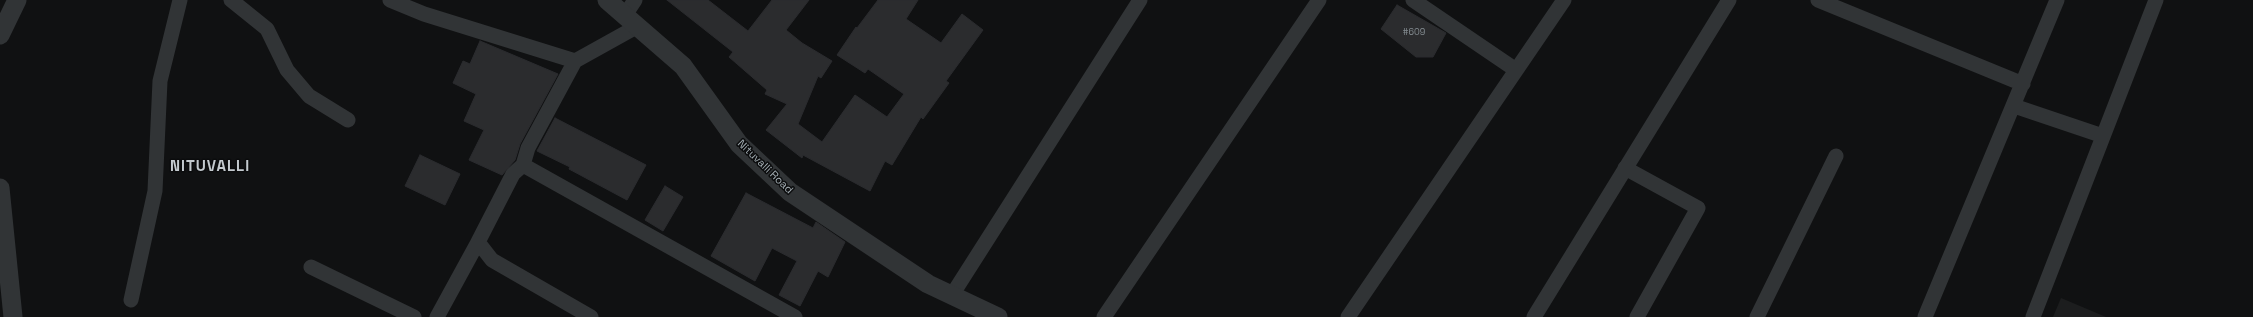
<!DOCTYPE html>
<html>
<head>
<meta charset="utf-8">
<style>
	body { margin:0 }
	canvas { display:block; background:#101112 }
</style>
</head>
<body>
<canvas width="2253" height="317"></canvas>
<script>
const g = document.querySelector('canvas').getContext('2d');
g.lineJoin = 'round';
function fill(path, color) {
  g.fillStyle = color;
  g.fill(path, 'evenodd');
}
function shape(rows) {
  const path = new Path2D();
  for (const r of rows) {
    path.moveTo(r[0], r[1]);
    for (let i = 2; i < r.length; i += 2) path.lineTo(r[i], r[i + 1]);
  }
  return path;
}
function stroke(path, color, width, dash) {
  g.strokeStyle = color;
  g.lineWidth = width;
  g.lineCap = dash ? 'butt' : 'round';
  g.setLineDash(dash || []);
  g.stroke(path);
}
function write(font, color, halo, rows, align = 'center') {
  g.font = font + ' "Space Grotesk",sans-serif';
  g.lineWidth = 3;
  g.setLineDash([]);
  g.textBaseline = 'middle';
  g.strokeStyle = halo;
  g.fillStyle = color;
  for (const [text, x, y, turn = 0] of rows) {
    g.save();
    g.translate(x, y);
    g.rotate((+turn || 0) * Math.PI / 180);
    g.textAlign = isNaN(turn) ? turn : align;
    if (halo) g.strokeText(text, 0, 0);
    g.fillText(text, 0, 0);
    g.restore();
  }
}
fill(shape([
	[2061,298,2106,317,2053,317]
]), '#1c1d1e');
const building = shape([
	[667,0,708,0,748,31,772,0,809,0,786,30,802,43,832,61,821,78,818,76,798,124,822,142,855,95,887,117,904,94,868,69,865,73,837,55,856,27,857,28,878,0,918,0,906,19,941,43,962,14,983,30,946,81,949,83,923,119,921,117,892,165,885,161,870,191,803,155,802,158,766,130,787,104,765,94,767,90,729,57,733,52,667,0],
	[1397,5,1446,33,1433,57,1416,57,1381,29,1397,5],
	[480,41,558,74,520,144,515,160,502,175,469,160,484,130,464,121,476,94,453,83,463,61,470,64,480,41],
	[555,118,646,165,627,200,569,169,570,167,537,151,555,118],
	[420,155,460,174,445,205,405,186,420,155],
	[665,186,683,197,663,231,645,220,665,186],
	[746,193,813,228,816,222,845,242,828,277,818,271,800,306,779,295,797,261,772,248,755,281,711,256,746,193]
]);
fill(building, '#2b2c2e');
stroke(building, '#2a2b2e', 1);
stroke(shape([
	[231,0,267,29,287,70,309,96,348,120],
	[390,0,424,14,575,61],
	[1413,0,1516,70],
	[1818,0,2023,84],
	[625,15,635,0],
	[2014,106,2103,136],
	[523,165,528,148,575,61,638,26],
	[1625,168,1698,208,1637,317],
	[311,267,414,317],
	[952,295,1140,0],
	[131,300,155,191,160,81,180,0],
	[437,317,478,242],
	[591,317,492,260,478,242,513,174,523,165,795,317],
	[1104,317,1319,0],
	[1348,317,1564,0],
	[1534,317,1729,0],
	[1757,317,1836,156],
	[1925,317,2057,0],
	[2033,317,2156,0]
]), '#313436', 15);
stroke(shape([
	[607,0,683,66,739,144,790,192,928,284,998,317],
	[0,35,17,0],
	[0,188,13,317]
]), '#313436', 19);
write('9px', '#848c91', null, [
	["#609",1414,33]
]);
write('11px', '#a2acb2', '#0b0c0d', [
	["Nituvalli Road",765,167,44]
]);
g.letterSpacing = '1px';
write('bold 15px', '#c3c9ce', '#0b0c0d', [
	["NITUVALLI",210,167]
]);
g.letterSpacing = '0px';
</script>
</body>
</html>
